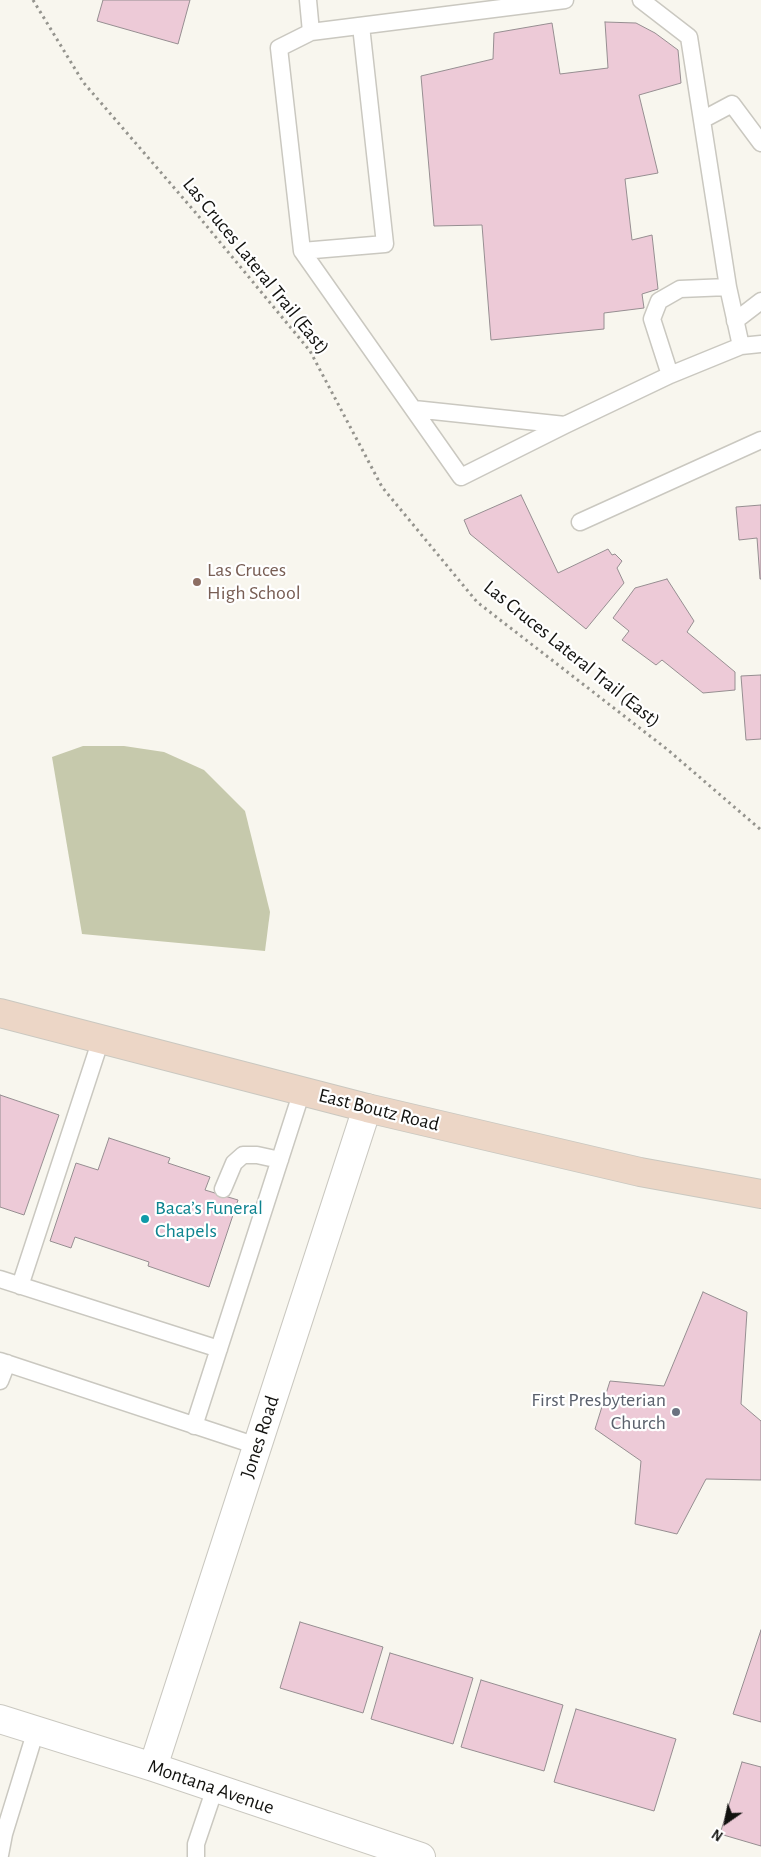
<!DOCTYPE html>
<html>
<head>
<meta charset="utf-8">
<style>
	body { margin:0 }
	#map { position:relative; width:761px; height:1857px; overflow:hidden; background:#f8f6ee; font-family:"Alegreya Sans",sans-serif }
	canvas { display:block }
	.north { position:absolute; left:701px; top:1797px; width:50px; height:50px; -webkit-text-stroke:4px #fff; paint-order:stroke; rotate:213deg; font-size:14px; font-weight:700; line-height:20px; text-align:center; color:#12120f }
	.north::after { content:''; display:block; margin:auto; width:18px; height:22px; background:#12120f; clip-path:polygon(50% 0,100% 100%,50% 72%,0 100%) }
</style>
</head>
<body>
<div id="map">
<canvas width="761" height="1857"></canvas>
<div class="north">N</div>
</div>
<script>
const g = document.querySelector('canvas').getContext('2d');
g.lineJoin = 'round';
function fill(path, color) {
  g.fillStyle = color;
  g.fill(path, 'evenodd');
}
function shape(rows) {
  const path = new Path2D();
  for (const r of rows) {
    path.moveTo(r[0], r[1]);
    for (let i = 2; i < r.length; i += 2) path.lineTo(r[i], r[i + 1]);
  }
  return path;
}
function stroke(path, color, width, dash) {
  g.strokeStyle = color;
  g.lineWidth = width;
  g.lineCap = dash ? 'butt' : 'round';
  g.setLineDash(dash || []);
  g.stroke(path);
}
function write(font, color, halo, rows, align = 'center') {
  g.font = font + ' "Alegreya Sans",sans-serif';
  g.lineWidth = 4.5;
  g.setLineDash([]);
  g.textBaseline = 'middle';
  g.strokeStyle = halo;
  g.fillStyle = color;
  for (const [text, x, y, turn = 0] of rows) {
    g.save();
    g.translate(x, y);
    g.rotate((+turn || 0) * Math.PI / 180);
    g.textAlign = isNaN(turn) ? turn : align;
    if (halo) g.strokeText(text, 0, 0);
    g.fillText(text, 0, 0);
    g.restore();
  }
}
fill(shape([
	[83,746,124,746,164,752,204,770,245,811,270,912,265,951,82,934,52,757]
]), '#c6c9ac');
const building = shape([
	[103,0,190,0,178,44,97,21,103,0],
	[605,22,636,23,655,33,678,50,681,83,639,95,658,173,625,179,632,240,652,235,658,289,642,294,644,308,604,313,604,329,491,340,482,225,434,226,421,76,493,59,494,33,552,23,560,74,608,68,605,22],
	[521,495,558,573,608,549,612,555,615,554,622,561,617,568,624,583,586,629,470,534,464,520,521,495],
	[761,505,761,579,760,579,757,538,739,540,736,507,761,505],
	[667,579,694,621,687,632,735,672,735,690,703,693,662,660,656,665,622,640,629,631,613,618,635,588,667,579],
	[761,675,761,739,746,740,741,676,761,675],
	[0,1095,59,1115,24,1215,0,1207,0,1095],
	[109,1138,170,1158,168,1163,210,1177,205,1190,238,1200,209,1287,148,1266,149,1262,75,1237,71,1248,50,1241,76,1163,98,1170,109,1138],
	[703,1292,747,1312,741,1404,761,1421,761,1480,706,1479,677,1534,635,1524,641,1461,595,1429,610,1381,664,1386,703,1292],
	[300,1622,383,1647,363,1713,280,1688,300,1622],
	[761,1630,761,1722,733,1714,761,1630],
	[390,1653,473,1678,453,1744,371,1719,390,1653],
	[481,1680,563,1705,544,1771,461,1747,481,1680],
	[576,1709,676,1739,654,1811,554,1782,576,1709],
	[742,1762,761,1767,761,1846,720,1834,742,1762]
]);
fill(building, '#edcad7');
stroke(building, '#968e91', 1);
const lane = shape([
	[308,0,311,32],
	[565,0,311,32,279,48,302,251,461,477,565,425,670,375,741,346,761,344],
	[641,0,689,37,728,287,741,346],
	[702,120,732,104,761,143],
	[302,251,385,244,361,26],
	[735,321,761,301],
	[670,375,652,319,659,301,680,289,728,287],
	[414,409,565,425],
	[580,522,761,440],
	[223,1189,234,1163,243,1155,257,1155,280,1160],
	[0,1279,219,1349],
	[20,1286,101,1039],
	[0,1361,257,1446],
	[0,1381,7,1363],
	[194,1426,302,1091],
	[0,1855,4,1834,36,1730],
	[196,1857,196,1844,215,1788]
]);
const street = shape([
	[0,1719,153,1767,421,1857],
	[153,1767,367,1108]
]);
const secondary = shape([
	[0,1013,367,1108,640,1172,761,1194]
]);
stroke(lane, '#cac8c0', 19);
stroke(street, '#cac8c0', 30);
stroke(secondary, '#cac8c0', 30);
stroke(shape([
	[33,0,83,82,195,212,310,351,382,487,477,602,668,750,761,830]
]), '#95948e', 3, [2.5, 4]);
stroke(lane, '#fff', 16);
stroke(street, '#fff', 28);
stroke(secondary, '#ecd6c6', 28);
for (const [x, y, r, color] of [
	[197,582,5,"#8d6e63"],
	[145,1219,5,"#0f9aa8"],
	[676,1412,5,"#6b7280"]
]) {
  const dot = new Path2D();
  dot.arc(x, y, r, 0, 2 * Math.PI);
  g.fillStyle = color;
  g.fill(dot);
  stroke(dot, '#fff', 2);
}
write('20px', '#12120f', '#fff', [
	["Las Cruces Lateral Trail (East)",256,266,51],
	["Las Cruces Lateral Trail (East)",572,654,39],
	["East Boutz Road",379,1110,14],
	["Jones Road",260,1437,-72],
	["Montana Avenue",211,1787,19]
]);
write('20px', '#785e54', '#fff', [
	["Las Cruces",207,570],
	["High School",207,593]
], 'left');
write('20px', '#0d838f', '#fff', [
	["Baca’s Funeral",155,1208],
	["Chapels",155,1231]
], 'left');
write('20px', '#5b616d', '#fff', [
	["First Presbyterian",666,1400],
	["Church",666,1423]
], 'right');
</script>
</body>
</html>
